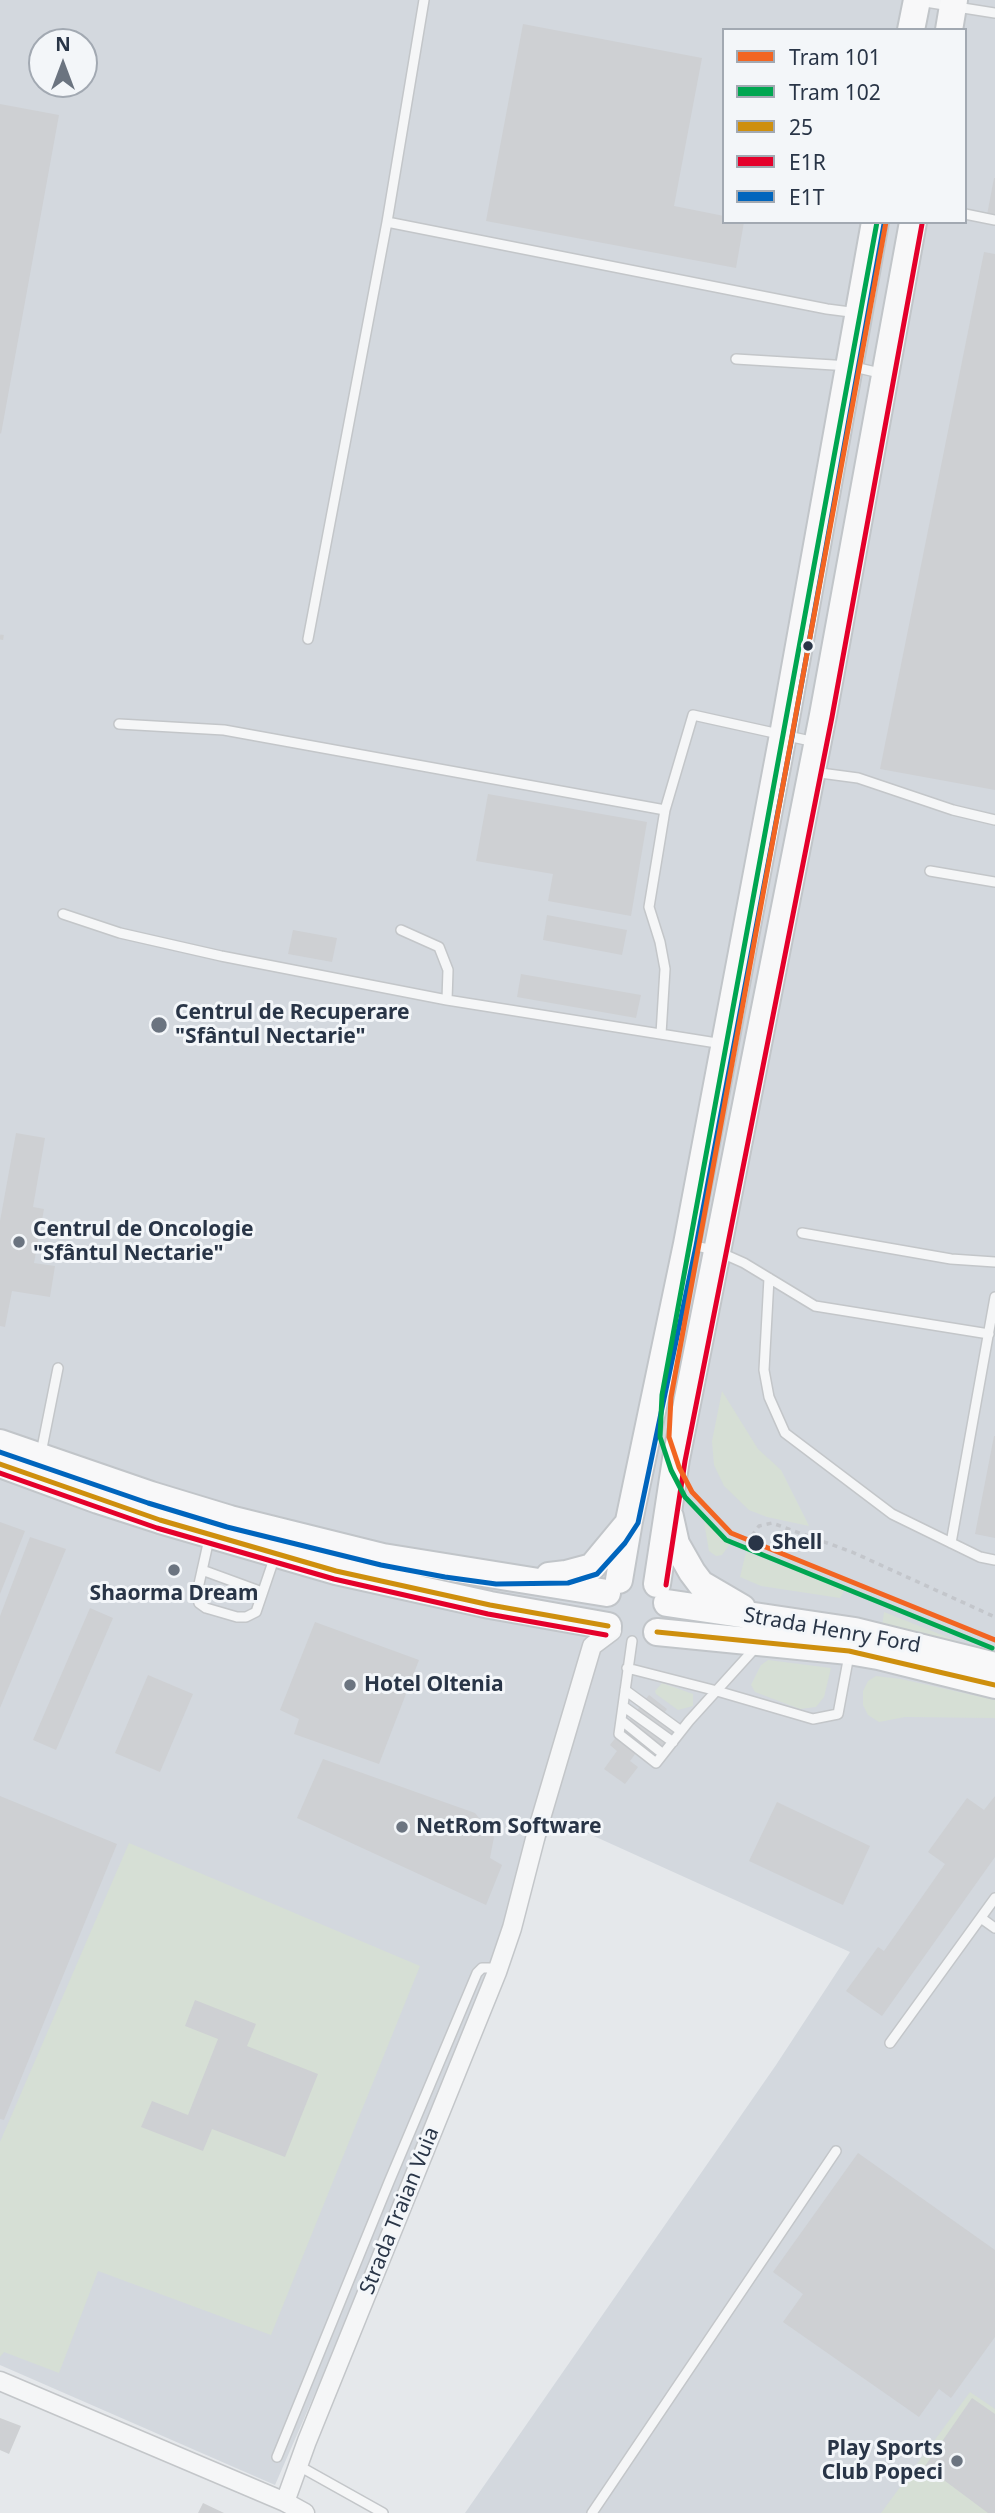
<!DOCTYPE html>
<html>
<head>
<meta charset="utf-8">
<style>
	body { margin:0 }
	#map { position:relative; width:995px; height:2513px; overflow:hidden; background:#e5e8eb; font-family:"Noto Sans",sans-serif }
	canvas { display:block }
	.legend { position:absolute; left:722px; top:28px; width:245px; height:196px; box-sizing:border-box; background:#f3f6f9; border:2px solid #a2a9b2; margin:0; padding:9px 12px; list-style:none; font-size:21px; color:#293547 }
	.legend li { display:flex; align-items:center; gap:14px; height:35px }
	.legend b { width:35px; border:2px solid #a2a9b2 }
	.north { position:absolute; left:28px; top:28px; width:70px; height:70px; box-sizing:border-box; background:#f3f6f9; border:2px solid #a2a9b2; border-radius:50%; rotate:0deg; font-size:19px; font-weight:700; line-height:28px; text-align:center; color:#293547 }
	.north::after { content:''; display:block; margin:auto; width:24px; height:32px; background:#6b7480; clip-path:polygon(50% 0,100% 100%,50% 72%,0 100%) }
</style>
</head>
<body>
<div id="map">
<canvas width="995" height="2513"></canvas>
<ul class="legend">
<li><b style="height:9px;background:#f26522"></b>Tram 101</li>
<li><b style="height:9px;background:#00a651"></b>Tram 102</li>
<li><b style="height:9px;background:#ce8f0e"></b>25</li>
<li><b style="height:9px;background:#e4002b"></b>E1R</li>
<li><b style="height:9px;background:#0065bd"></b>E1T</li>
</ul>
<div class="north">N</div>
</div>
<script>
const g = document.querySelector('canvas').getContext('2d');
g.lineJoin = 'round';
function fill(path, color) {
  g.fillStyle = color;
  g.fill(path, 'evenodd');
}
function shape(rows) {
  const path = new Path2D();
  for (const r of rows) {
    path.moveTo(r[0], r[1]);
    for (let i = 2; i < r.length; i += 2) path.lineTo(r[i], r[i + 1]);
  }
  return path;
}
function stroke(path, color, width, dash) {
  g.strokeStyle = color;
  g.lineWidth = width;
  g.lineCap = dash ? 'butt' : 'round';
  g.setLineDash(dash || []);
  g.stroke(path);
}
function write(font, color, halo, rows, align = 'center') {
  g.font = font + ' "Noto Sans",sans-serif';
  g.lineWidth = 6;
  g.setLineDash([]);
  g.textBaseline = 'middle';
  g.strokeStyle = halo;
  g.fillStyle = color;
  for (const [text, x, y, turn = 0] of rows) {
    g.save();
    g.translate(x, y);
    g.rotate((+turn || 0) * Math.PI / 180);
    g.textAlign = isNaN(turn) ? turn : align;
    if (halo) g.strokeText(text, 0, 0);
    g.fillText(text, 0, 0);
    g.restore();
  }
}
fill(shape([
	[0,0,995,0,995,2513,465,2513,776,2065,850,1952,554,1818,474,2029,275,2485,0,2365],
	[724,30,965,30,965,222,724,222],
	[42,42,84,42,84,84,42,84]
]), '#d3d8de');
fill(shape([
	[722,1391,758,1449,781,1470,809,1526,767,1517,749,1510,724,1486,714,1465,712,1441],
	[704,1522,730,1544,722,1555,716,1556,709,1551],
	[746,1552,845,1589,840,1598,761,1586,740,1577],
	[884,1612,995,1656,882,1626],
	[768,1660,831,1668,824,1697,816,1707,800,1709,755,1692,751,1685,761,1665],
	[876,1676,901,1679,995,1700,995,1718,905,1717,879,1722,868,1715,863,1705,863,1691,868,1681],
	[662,1683,693,1694,693,1706,678,1710,656,1694,655,1691],
	[129,1843,420,1966,271,2335,98,2271,59,2373,4,2352,0,2357,0,2142],
	[970,2392,995,2409,995,2513,881,2513]
]), '#d6dfd5');
fill(shape([
	[523,24,702,58,674,206,724,216,724,222,744,222,736,268,486,221],
	[0,104,59,115,1,434,0,433],
	[994,178,995,178,995,216,987,215],
	[984,252,995,254,995,790,880,769],
	[488,794,647,822,631,916,548,901,553,874,476,861],
	[547,915,627,930,622,955,543,940],
	[293,930,337,938,332,962,288,954],
	[521,974,641,995,636,1018,517,997],
	[16,1133,45,1138,33,1207,44,1209,34,1263,55,1266,50,1297,12,1291,5,1327,0,1326,0,1221],
	[994,1436,995,1436,995,1538,975,1534],
	[0,1522,25,1531,0,1594],
	[30,1537,66,1549,0,1708,0,1616],
	[90,1608,113,1618,56,1750,33,1740],
	[315,1622,419,1660,379,1764,294,1734,299,1719,280,1710],
	[148,1675,193,1694,160,1772,115,1753],
	[649,1695,667,1709,660,1718,675,1730,660,1750,646,1739,630,1761,638,1767,625,1784,604,1769,617,1751,610,1745],
	[323,1759,475,1813,494,1837,490,1858,502,1865,486,1905,297,1818],
	[0,1796,117,1844,4,2120,0,2119],
	[995,1796,995,1857,882,2016,846,1991,878,1947,884,1951,945,1864,928,1852,967,1798,984,1810],
	[777,1802,870,1846,843,1905,749,1861],
	[195,2000,256,2024,247,2046,318,2074,285,2157,212,2129,203,2151,141,2127,152,2101,188,2115,218,2039,185,2026],
	[858,2153,995,2250,995,2337,951,2398,939,2389,919,2417,783,2322,803,2294,773,2272],
	[972,2398,995,2414,995,2513,988,2513,925,2466],
	[0,2418,21,2426,9,2454,0,2450],
	[203,2503,224,2513,198,2513]
]), '#ced0d3');
const lane = shape([
	[919,1,995,13],
	[965,214,995,220],
	[387,222,827,309,858,313],
	[736,359,850,366,884,374],
	[308,639,387,222,424,0],
	[119,724,224,730,665,810],
	[813,772,858,778,953,810,995,820],
	[930,871,995,882],
	[63,914,120,933,221,956,447,1000,723,1044],
	[401,930,439,947,448,970,447,1000],
	[661,1034,665,969,660,942,649,907,665,810,693,715,815,742],
	[802,1233,951,1259,995,1262],
	[688,1244,717,1251,744,1263,815,1306,989,1334],
	[769,1278,764,1370,769,1397,785,1433,892,1514,980,1557,995,1560],
	[41,1453,58,1368],
	[209,1539,197,1593,199,1603,206,1608,237,1617,246,1617,256,1612,275,1556],
	[951,1543,995,1297],
	[202,1570,262,1592],
	[632,1641,619,1734,656,1763,689,1721,757,1646],
	[627,1668,717,1691,813,1719,838,1714,849,1655],
	[625,1690,681,1731],
	[623,1706,673,1742],
	[621,1720,663,1754],
	[981,1918,995,1928],
	[890,2043,995,1898],
	[277,2457,389,2182,477,1973,482,1968,490,1968,497,1972],
	[299,2466,383,2513],
	[592,2513,836,2151]
]);
const street = shape([
	[0,2381,285,2502,307,2441,497,1972,512,1928,536,1835,592,1646,612,1631],
	[285,2502,305,2513]
]);
const primary = shape([
	[911,30,917,0],
	[949,30,954,0],
	[0,1443,151,1495,230,1519,383,1557,607,1593],
	[0,1464,98,1500,160,1520,336,1571,490,1605,608,1626],
	[670,1517,676,1544,692,1572,701,1584,742,1608],
	[549,1576,566,1574,592,1567,626,1526],
	[619,1580,629,1521,687,1244,783,735,875,222],
	[657,1584,676,1459,823,715,913,222],
	[667,1603,855,1631,995,1666],
	[657,1632,849,1651,878,1656,995,1685]
]);
stroke(lane, '#c3c6c9', 12);
stroke(street, '#c3c6c9', 21);
stroke(primary, '#c1c5c9', 30);
stroke(shape([
	[746,1544,759,1526,772,1523,852,1552,995,1617]
]), '#c3c6cb', 3.5, [5, 5]);
stroke(lane, '#f5f6f7', 9);
stroke(street, '#f5f6f7', 18);
stroke(primary, '#f8f8f9', 26);
stroke(shape([
	[0,637,7,638]
]), '#ced0d2', 5, [3.5, 7]);
stroke(shape([
	[0,1464,160,1520,336,1571,490,1605,608,1626],
	[657,1632,849,1651,995,1685]
]), '#ce8f0e', 5);
stroke(shape([
	[0,1473,157,1528,334,1579,488,1614,606,1635],
	[666,1585,685,1461,832,717,922,224]
]), '#e4002b', 5);
stroke(shape([
	[0,1452,148,1503,227,1527,381,1565,445,1577,496,1584,568,1583,597,1574,625,1543,638,1523,696,1246,792,737,884,224]
]), '#0065bd', 5);
stroke(shape([
	[886,222,671,1397,669,1437,679,1467,692,1492,731,1533,995,1640]
]), '#f26522', 5);
stroke(shape([
	[877,222,662,1395,660,1437,671,1470,685,1497,726,1540,992,1648]
]), '#00a651', 5);
for (const [x, y, r, color] of [
	[808,646,6,"#293547"],
	[159,1025,9,"#6b7480"],
	[19,1242,7,"#6b7480"],
	[756,1543,9,"#293547"],
	[174,1570,7,"#6b7480"],
	[350,1685,7,"#6b7480"],
	[402,1827,7,"#6b7480"],
	[957,2461,7,"#6b7480"]
]) {
  const dot = new Path2D();
  dot.arc(x, y, r, 0, 2 * Math.PI);
  g.fillStyle = color;
  g.fill(dot);
  stroke(dot, '#f3f6f9', 2.5);
}
write('bold 21px', '#293547', '#f3f6f9', [
	["Centrul de Recuperare",175,1013],
	["\"Sfântul Nectarie\"",175,1037],
	["Centrul de Oncologie",33,1230],
	["\"Sfântul Nectarie\"",33,1254],
	["Shaorma Dream",174,1594,"center"],
	["Hotel Oltenia",364,1685],
	["NetRom Software",416,1827],
	["Play Sports",943,2449,"right"],
	["Club Popeci",943,2473,"right"]
], 'left');
write('bold 21px', '#293547', '#f3f6f9', [
	["Shell",772,1543]
], 'left');
write('21px', '#293547', '#f3f6f9', [
	["Strada Henry Ford",832,1631,10],
	["Strada Traian Vuia",400,2211,-68]
]);
</script>
</body>
</html>
